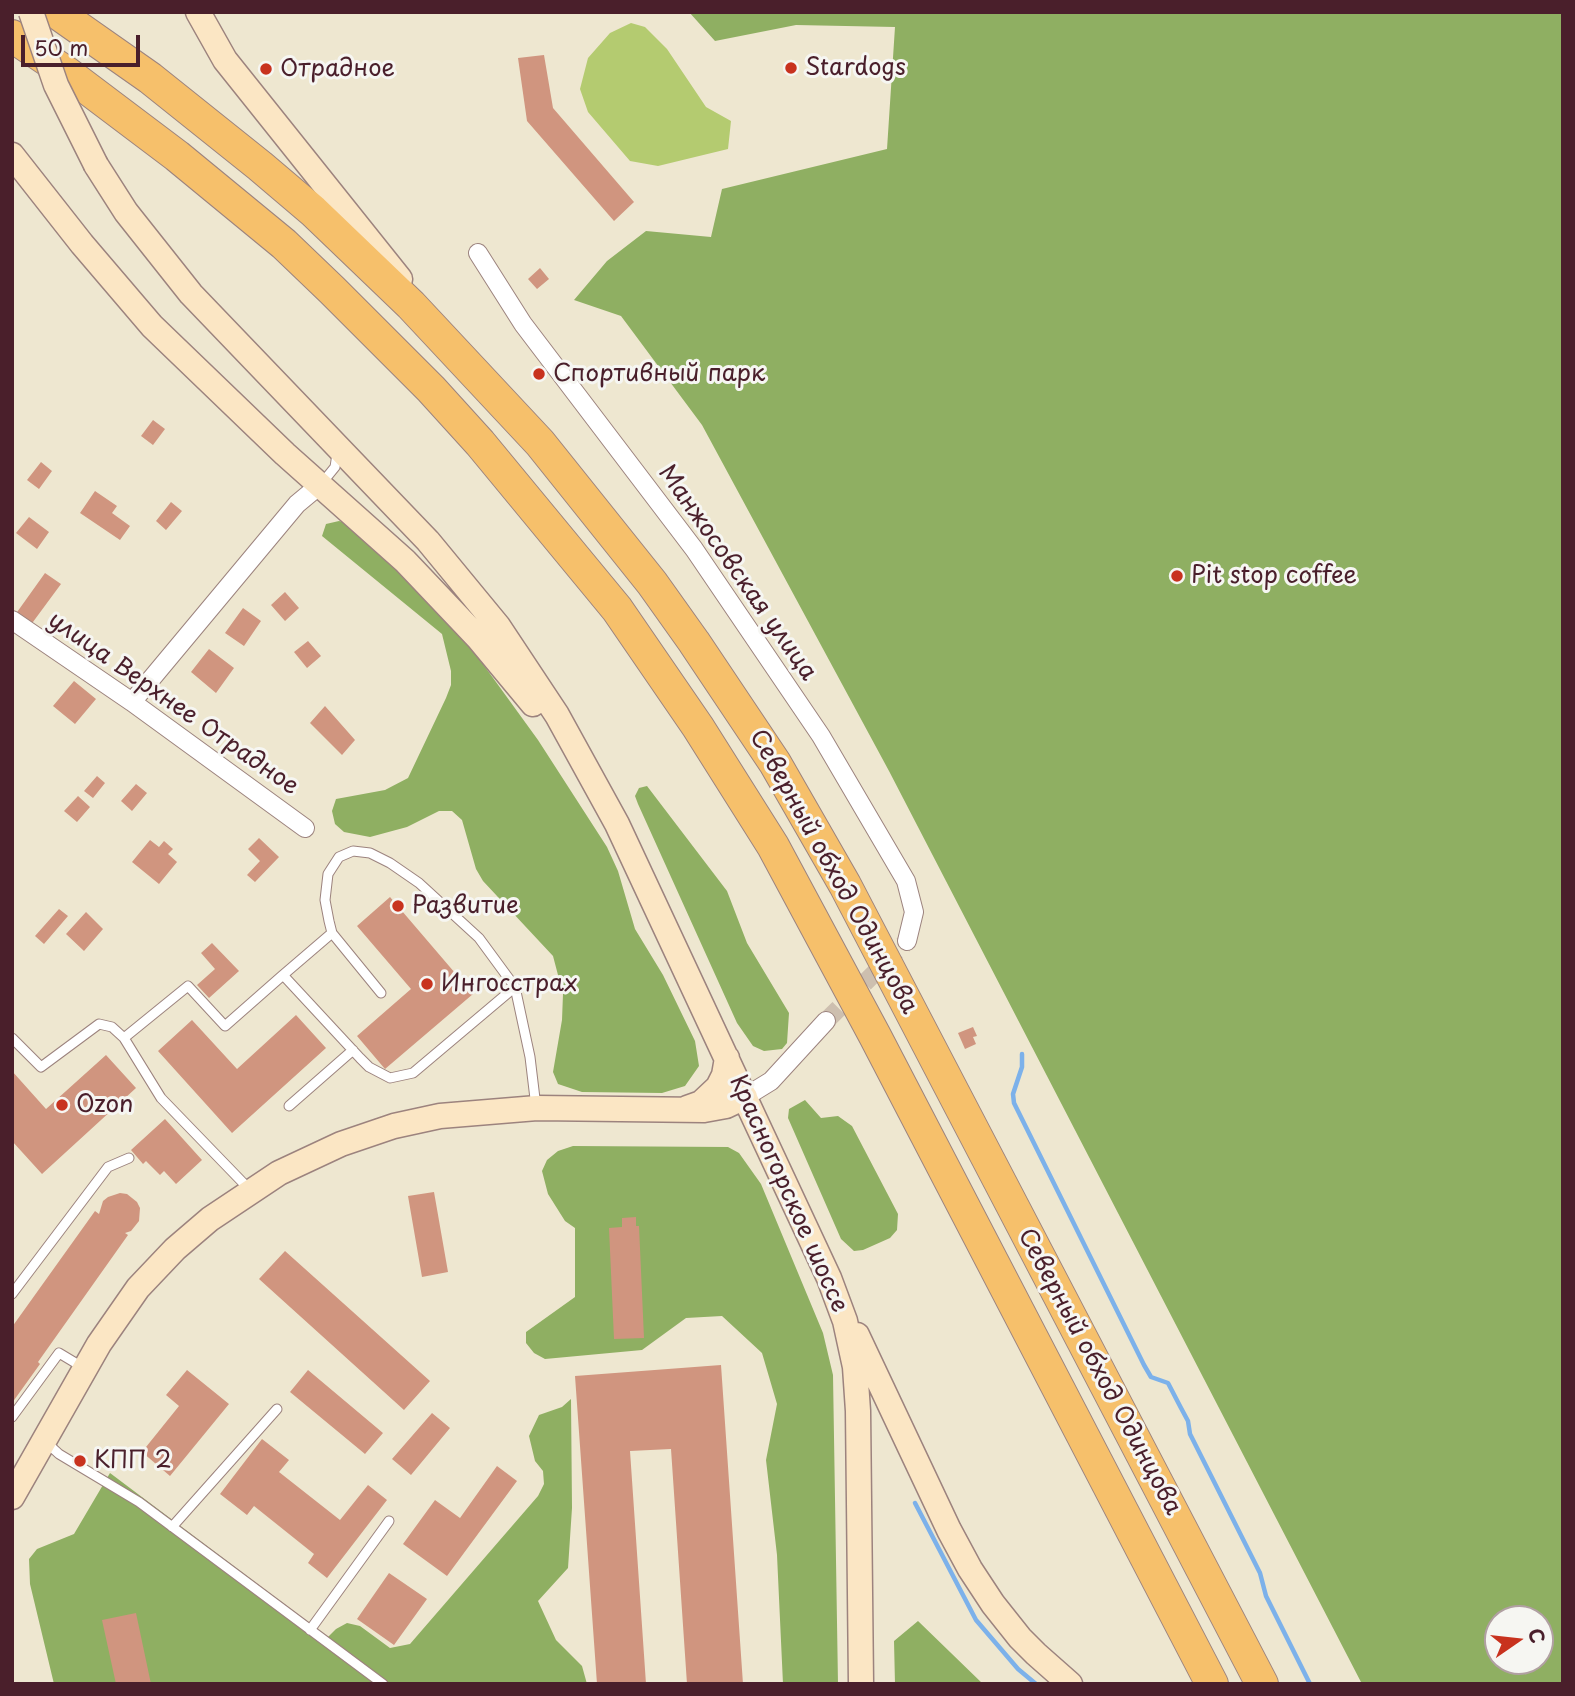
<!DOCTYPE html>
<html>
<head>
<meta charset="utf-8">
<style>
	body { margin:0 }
	#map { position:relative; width:1575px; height:1696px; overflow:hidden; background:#eee7d0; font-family:"Playpen Sans",sans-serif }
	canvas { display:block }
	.frame { position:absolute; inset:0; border:14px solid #4a1f2b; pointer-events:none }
	.north { position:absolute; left:1484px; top:1605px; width:70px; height:70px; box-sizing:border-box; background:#f6f6f2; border:2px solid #b1a0a2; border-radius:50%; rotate:76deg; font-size:19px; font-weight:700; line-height:28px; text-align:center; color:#4a1f2b }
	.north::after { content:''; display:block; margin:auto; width:24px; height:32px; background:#c8321e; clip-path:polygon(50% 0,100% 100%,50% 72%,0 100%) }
	.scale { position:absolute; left:21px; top:35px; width:119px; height:32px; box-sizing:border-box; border:4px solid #4a1f2b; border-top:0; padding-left:9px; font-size:21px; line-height:24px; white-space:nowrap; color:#4a1f2b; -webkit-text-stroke:5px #f6f6f2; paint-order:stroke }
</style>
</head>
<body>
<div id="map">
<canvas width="1575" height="1696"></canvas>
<div class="frame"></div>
<div class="north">С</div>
<div class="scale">50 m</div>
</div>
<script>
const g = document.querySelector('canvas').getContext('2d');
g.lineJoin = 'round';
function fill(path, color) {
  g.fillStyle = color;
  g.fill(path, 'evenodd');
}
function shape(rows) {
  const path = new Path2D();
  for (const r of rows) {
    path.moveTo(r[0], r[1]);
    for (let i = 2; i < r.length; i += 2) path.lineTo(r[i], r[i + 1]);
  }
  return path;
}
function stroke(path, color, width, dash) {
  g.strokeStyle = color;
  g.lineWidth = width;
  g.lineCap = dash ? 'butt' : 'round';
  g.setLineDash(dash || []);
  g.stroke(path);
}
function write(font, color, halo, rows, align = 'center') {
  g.font = font + ' "Playpen Sans",sans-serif';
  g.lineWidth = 6;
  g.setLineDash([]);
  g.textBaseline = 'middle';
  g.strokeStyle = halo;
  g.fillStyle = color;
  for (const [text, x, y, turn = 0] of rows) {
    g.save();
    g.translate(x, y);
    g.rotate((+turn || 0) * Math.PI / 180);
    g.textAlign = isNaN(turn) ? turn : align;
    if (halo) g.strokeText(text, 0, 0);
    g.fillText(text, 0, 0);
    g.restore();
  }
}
fill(shape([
	[631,23,645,27,667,49,706,107,731,121,728,149,658,166,630,161,588,112,580,89,588,58,610,33]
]), '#b4cb70');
fill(shape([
	[689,12,1563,12,1563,1684,1362,1684,889,771,702,425,621,316,574,300,607,261,646,231,711,237,722,189,887,149,895,27,796,25,715,41],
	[1540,1619,1540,1661,1498,1661,1498,1619],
	[339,521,352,524,467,642,538,740,607,847,618,871,635,929,663,975,695,1041,699,1066,685,1086,662,1093,582,1092,558,1084,553,1072,562,1020,563,994,553,956,483,881,476,869,462,820,452,811,439,811,407,827,370,837,344,832,335,824,332,811,336,799,385,790,408,778,446,698,451,685,451,671,442,634,322,536,326,524],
	[647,786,727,891,747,943,789,1013,787,1043,782,1049,764,1051,753,1046,737,1023,638,804,635,796,639,788],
	[805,1100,821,1118,838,1116,852,1126,898,1214,897,1230,890,1238,863,1250,854,1251,841,1239,788,1118,789,1109],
	[573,1146,728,1147,739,1153,761,1184,823,1333,833,1375,838,1684,783,1684,777,1555,766,1460,777,1404,762,1353,722,1316,686,1318,642,1350,545,1359,534,1353,526,1343,526,1332,575,1297,575,1228,565,1221,548,1194,542,1171,547,1160,558,1151],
	[571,1399,572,1508,568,1568,538,1601,556,1640,582,1666,587,1684,54,1684,30,1584,29,1559,37,1549,74,1534,110,1473,328,1637,336,1629,347,1623,360,1626,390,1648,410,1644,538,1496,544,1484,543,1471,535,1461,529,1436,539,1415,562,1407],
	[918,1621,983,1684,895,1684,894,1641]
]), '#8faf62');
stroke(shape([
	[1022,1054,1022,1067,1013,1094,1014,1103,1144,1365,1151,1377,1168,1383,1181,1408,1188,1421,1190,1434,1260,1573,1266,1596,1310,1684],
	[915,1503,976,1620,1018,1669,1036,1684]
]), '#7cb1ea', 4.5);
fill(shape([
	[544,55,553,108,634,202,614,221,527,121,518,58],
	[540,268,549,279,537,289,528,279],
	[153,420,165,429,153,445,141,436],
	[41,462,52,471,39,489,27,480],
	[95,491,117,506,112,513,130,526,120,540,80,513],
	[171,502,182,511,166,530,156,521],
	[29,517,49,532,37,549,16,533],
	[45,573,61,584,30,626,15,615],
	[285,592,299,608,285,621,271,605],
	[243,608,261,621,244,646,225,633],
	[308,641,321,656,307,668,294,652],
	[209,649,234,668,216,693,191,672],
	[74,681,96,699,75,724,53,706],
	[325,706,355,740,342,755,310,723],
	[97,776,105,783,93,798,84,791],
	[136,784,147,793,132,811,121,801],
	[78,796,90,807,77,822,64,811],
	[259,838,279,857,255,882,247,875,260,861,248,849],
	[150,840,159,847,164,841,173,849,168,854,177,862,159,884,132,862],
	[390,897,473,994,385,1069,357,1036,411,989,357,926],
	[59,909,68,916,44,944,35,936],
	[86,912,103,929,84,951,66,934],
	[212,943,239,971,209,998,197,985,215,969,201,953],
	[296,1015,326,1048,232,1133,158,1051,192,1020,237,1069],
	[973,1027,977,1036,973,1037,976,1044,965,1049,958,1033],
	[106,1055,136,1088,42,1174,12,1141,12,1071,46,1109],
	[165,1119,202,1160,176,1184,164,1171,160,1175,146,1161,143,1164,131,1150],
	[434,1192,448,1272,422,1277,408,1196],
	[120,1193,127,1194,137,1202,140,1208,139,1221,131,1231,125,1233,128,1235,38,1362,40,1364,12,1403,12,1327,95,1211,99,1214,103,1201,108,1197],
	[636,1217,636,1226,639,1226,644,1338,614,1339,609,1228,622,1227,622,1218],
	[285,1251,430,1381,404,1410,259,1279],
	[721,1365,743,1684,687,1684,671,1449,630,1451,646,1684,597,1684,575,1376],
	[187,1370,229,1404,170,1476,142,1452,179,1406,166,1395],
	[308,1370,383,1433,365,1454,290,1392],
	[432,1413,450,1428,411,1475,392,1459],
	[262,1439,289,1460,279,1472,340,1520,368,1485,387,1500,327,1578,308,1563,314,1554,254,1506,247,1515,220,1494],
	[497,1466,517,1481,447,1576,403,1544,435,1500,460,1518],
	[389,1573,427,1599,394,1645,357,1619],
	[136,1613,151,1684,116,1684,102,1620]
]), '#d0957f');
stroke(shape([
	[826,1021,907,941]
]), '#cdbfaf', 18, [18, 9]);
const lane = shape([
	[322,483,335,467,337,454],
	[332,933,283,975,360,1058,369,1067,390,1078,413,1073,515,987],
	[381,993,332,933,329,921,325,900,328,874,339,857,353,851,370,853,390,863,419,883,479,938,515,987,530,1057,536,1107],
	[12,1038,41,1067,99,1024,112,1027,124,1038,188,986,225,1026,283,975],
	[124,1038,161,1098,250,1190],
	[289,1106,353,1050],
	[12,1294,108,1167,129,1158],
	[12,1417,59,1353,84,1368],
	[46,1442,59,1454,139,1502,383,1684],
	[172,1527,277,1409],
	[310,1630,389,1521]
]);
const street = shape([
	[478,253,523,324,694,549,821,736,906,881,914,912,907,941],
	[12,620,132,702,305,828],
	[132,702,297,504,321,484],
	[745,1097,771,1081,826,1021]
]);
const secondary = shape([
	[198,12,225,60,400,279],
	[12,155,82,244,152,326,285,454,405,561,479,639,533,704],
	[96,165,126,212,191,294,428,541,498,626,557,715,617,824,829,1278,845,1321,855,1367,858,1411,861,1684],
	[687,1108,701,1103,718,1087,724,1075,727,1058],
	[857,1335,949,1530,970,1569,993,1604,1020,1638,1036,1654,1070,1684],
	[12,1497,99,1344,138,1288,175,1249,210,1219,279,1173,341,1144,394,1126,440,1116,537,1108,704,1110,726,1106,745,1097]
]);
const highway = shape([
	[56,12,150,78,260,166,313,211,411,305,540,443,652,583,694,642,775,763,845,885,1262,1684],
	[12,36,67,73,177,156,284,244,332,290,431,389,480,443,617,609,698,727,773,846,875,1036,1212,1684]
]);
stroke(lane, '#9c837e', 11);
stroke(street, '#9c837e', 20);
stroke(secondary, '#9c837e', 27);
stroke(highway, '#9c837e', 34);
stroke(lane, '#fff', 9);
stroke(street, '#fff', 18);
stroke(secondary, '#fbe6c4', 24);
stroke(highway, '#f6c06b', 32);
const secondaryBridge = shape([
	[31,12,56,85,96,165]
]);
stroke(secondaryBridge, '#9c837e', 27, []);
stroke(secondaryBridge, '#fbe6c4', 24);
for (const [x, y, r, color] of [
	[791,68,7,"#c8321e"],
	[266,69,7,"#c8321e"],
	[539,374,7,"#c8321e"],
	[1177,576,7,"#c8321e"],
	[398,906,7,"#c8321e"],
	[427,984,7,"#c8321e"],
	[62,1105,7,"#c8321e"],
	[80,1461,7,"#c8321e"]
]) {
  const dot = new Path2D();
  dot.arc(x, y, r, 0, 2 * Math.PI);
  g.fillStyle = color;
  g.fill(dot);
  stroke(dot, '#f6f6f2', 2.5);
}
write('24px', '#4a1f2b', '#f6f6f2', [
	["Stardogs",805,68],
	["Отрадное",280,69],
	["Спортивный парк",553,374],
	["Pit stop coffee",1191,576],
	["Развитие",412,906],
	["Ингосстрах",441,984],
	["Ozon",76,1105],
	["КПП 2",94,1461]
], 'left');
write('24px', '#4a1f2b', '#f6f6f2', [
	["Манжосовская улица",737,573,55],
	["улица Верхнее Отрадное",173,704,35],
	["Северный обход Одинцова",833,872,61],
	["Красногорское шоссе",788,1194,66],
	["Северный обход Одинцова",1099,1372,62]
]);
</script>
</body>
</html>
